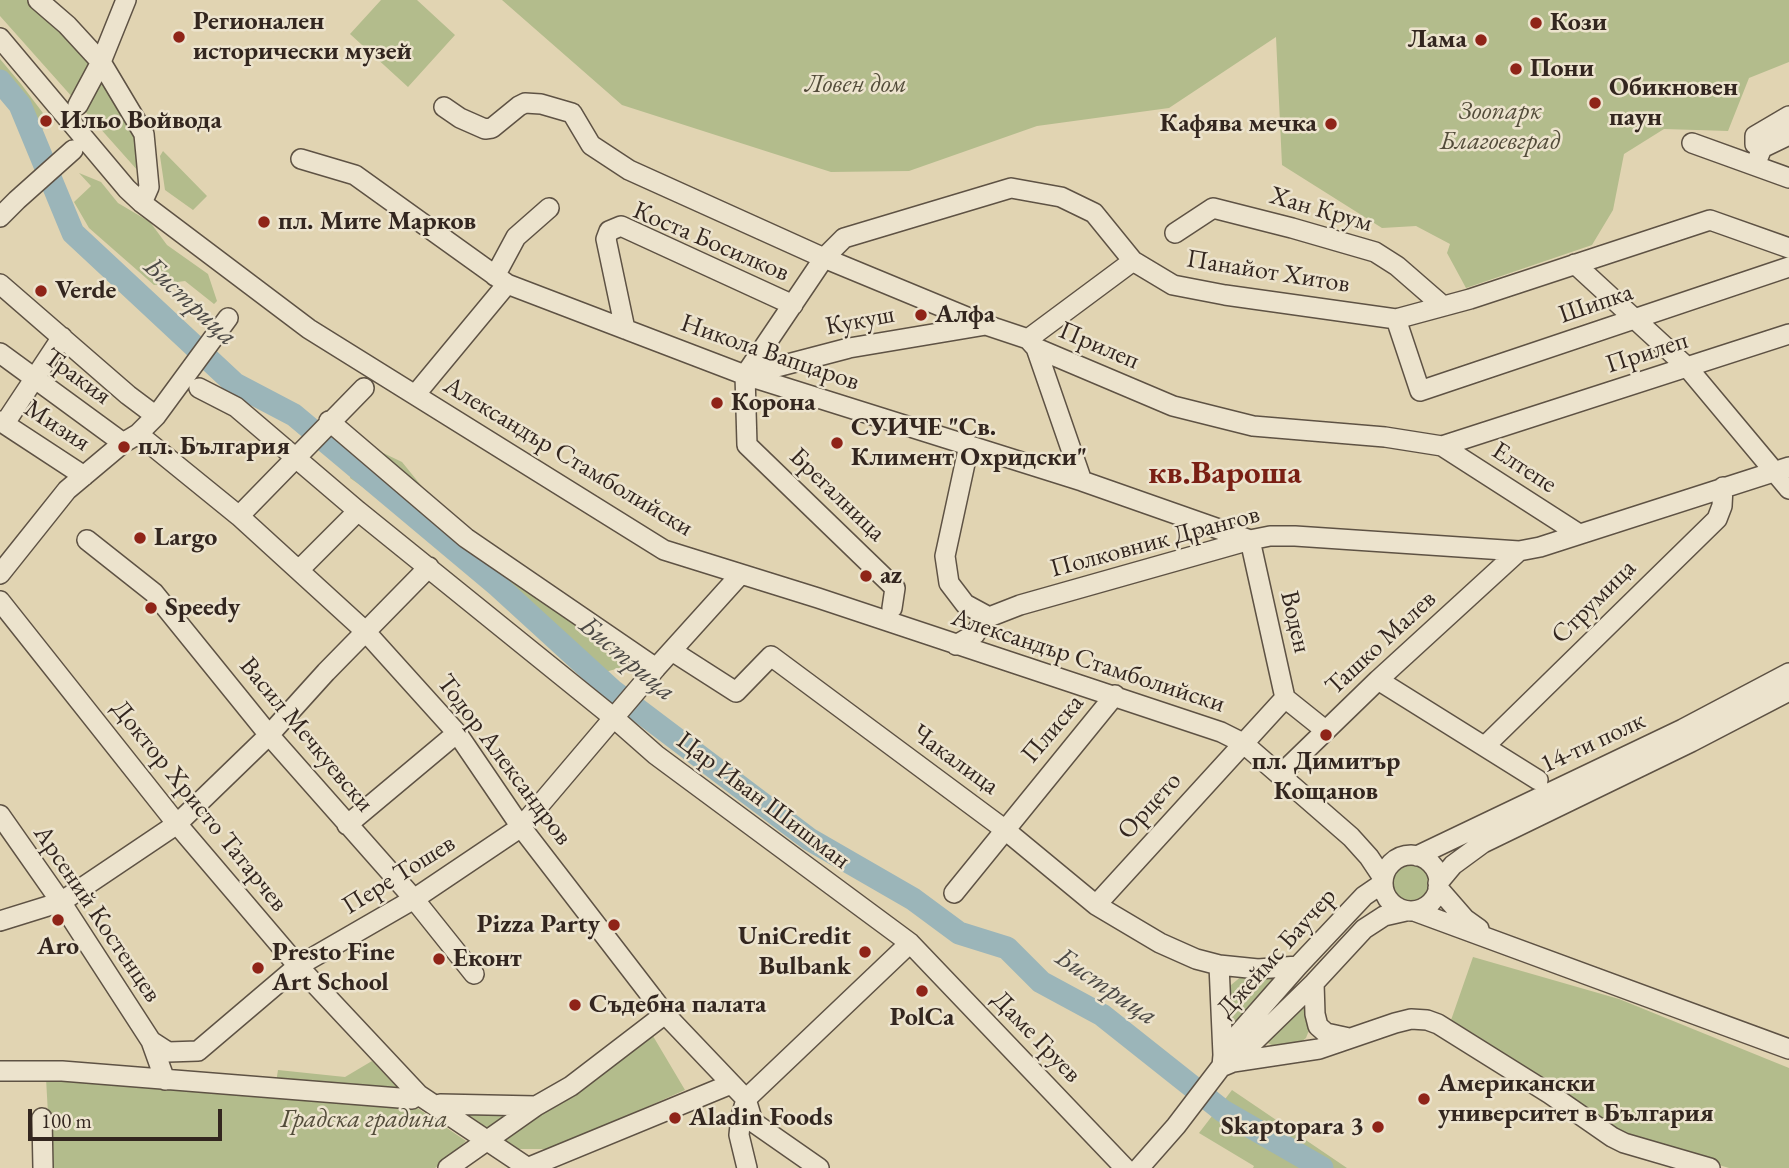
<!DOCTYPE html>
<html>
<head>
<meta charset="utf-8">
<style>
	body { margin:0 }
	#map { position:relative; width:1789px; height:1168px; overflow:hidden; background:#e1d4b2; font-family:"EB Garamond",serif }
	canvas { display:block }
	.scale { position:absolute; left:28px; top:1109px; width:194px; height:32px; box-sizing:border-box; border:4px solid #33261f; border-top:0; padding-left:9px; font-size:21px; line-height:24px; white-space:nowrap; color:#33261f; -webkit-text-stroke:5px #ece3cd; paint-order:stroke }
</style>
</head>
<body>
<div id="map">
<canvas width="1789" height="1168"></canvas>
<div class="scale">100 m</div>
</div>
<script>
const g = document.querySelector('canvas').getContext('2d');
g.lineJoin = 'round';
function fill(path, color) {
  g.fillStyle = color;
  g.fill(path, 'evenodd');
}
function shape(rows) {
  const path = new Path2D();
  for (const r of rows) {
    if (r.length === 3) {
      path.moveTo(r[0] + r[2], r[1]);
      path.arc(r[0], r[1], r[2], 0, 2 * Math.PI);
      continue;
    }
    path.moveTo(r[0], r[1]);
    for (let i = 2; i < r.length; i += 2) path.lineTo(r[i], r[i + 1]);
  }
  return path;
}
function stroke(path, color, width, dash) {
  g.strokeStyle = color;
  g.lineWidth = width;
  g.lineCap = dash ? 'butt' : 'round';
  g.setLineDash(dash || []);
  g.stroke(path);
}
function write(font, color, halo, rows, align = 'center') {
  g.font = font + ' "EB Garamond",serif';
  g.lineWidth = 5;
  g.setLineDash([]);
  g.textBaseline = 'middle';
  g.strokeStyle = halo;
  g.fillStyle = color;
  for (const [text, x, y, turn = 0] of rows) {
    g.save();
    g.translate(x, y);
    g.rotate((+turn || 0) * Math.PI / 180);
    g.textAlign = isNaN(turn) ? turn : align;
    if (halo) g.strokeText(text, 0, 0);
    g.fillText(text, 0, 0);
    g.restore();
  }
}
fill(shape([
	[0,0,32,0,90,57,131,125,147,181,0,16],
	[381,0,417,0,455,35,408,87,350,34],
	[502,0,1789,0,1789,62,1749,78,1728,131,1664,129,1624,154,1613,210,1592,245,1466,288,1447,253,1450,244,1416,226,1382,228,1282,165,1276,37,1169,108,1037,126,909,171,831,172,622,105],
	[0,59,21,84,52,125,35,133,0,97],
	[163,151,207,196,193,210,165,190,160,156],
	[79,173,101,182,118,203,150,222,167,245,208,274,217,301,214,304,185,281,154,285,89,228,74,202,91,186],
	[356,440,402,462,437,505,417,525,350,478],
	[485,561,571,621,626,666,602,673,547,639,495,583],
	[1410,884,22],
	[1473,957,1619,999,1789,1068,1789,1168,1729,1168,1629,1138,1450,1023],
	[1243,975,1267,975,1273,978,1237,1024,1229,1014,1227,998,1231,985],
	[1303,999,1311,1025,1306,1038,1300,1043,1277,1048,1264,1041],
	[650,1031,685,1090,552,1149,519,1149,458,1108,537,1111],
	[372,1061,416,1107,466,1141,448,1159,435,1168,51,1168,46,1078,274,1095,278,1070,345,1077],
	[1232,1090,1347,1168,1253,1168,1254,1166,1199,1133]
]), '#b3bc8c');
stroke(shape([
	[0,81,20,105,73,233,235,384,294,415,498,586,613,691,809,839,913,899,959,933,1007,948,1041,982,1102,1015,1223,1111,1322,1168]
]), '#9bb5b9', 23);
const minor = shape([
	[38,0,67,25,101,62,144,134,149,187,142,203],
	[0,38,127,189,142,203,309,329,664,550,818,598,1221,732,1243,743,1351,837,1369,857,1383,878],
	[78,105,101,62,126,0],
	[444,107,460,118,485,129,492,128,519,106,525,103,541,104,572,113,591,145,629,170,824,258,986,325,1028,339,1036,348,1173,406,1253,426,1385,437,1442,446,1789,334],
	[1692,143,1789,178],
	[1762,148,1755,144,1755,136,1789,116],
	[1758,158,1762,148,1789,135],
	[301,159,355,175,507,284,745,375,1082,481,1250,540,1285,698],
	[0,217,17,200,73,150],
	[1175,233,1213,208,1292,228,1375,252,1397,266,1443,306],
	[1575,264,1687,367,1789,489],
	[495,276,516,237,549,208],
	[0,284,128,395,156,416],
	[1396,319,1420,391,1789,267],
	[625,329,606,239,609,231,621,226,793,305],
	[1028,339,1133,261],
	[1036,348,1082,481],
	[0,353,123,443],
	[745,375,824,258,844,238,1011,188,1061,197,1094,213,1133,261,1173,285,1225,295,1396,319,1470,299,1710,220,1789,248],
	[745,375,747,445,895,588,892,608],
	[746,375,849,348,986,325],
	[199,388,236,407,358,511,614,718,656,755,910,943,1125,1168],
	[415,395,507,284],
	[0,421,84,476],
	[329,421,466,538,656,668],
	[5,423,62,337],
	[138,434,239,516,365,631,457,733,521,827,665,1014,746,1099],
	[969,445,945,556,949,583,965,604,989,617],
	[1442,446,1579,534],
	[239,516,364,388],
	[87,540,154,593,269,735,414,899,474,974],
	[299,570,358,511],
	[0,574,67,490,123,443,138,434,156,416,228,318],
	[0,601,177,824,298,966,419,1095,528,1168],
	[956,645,975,634,984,619,1020,605,1250,540,1270,536,1295,536,1519,551,1540,547,1789,467],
	[672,651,736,692,771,656,1004,829,1096,905,1160,943,1196,959,1219,965,1258,969,1298,966],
	[1378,680,1538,780],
	[1285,698,1325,730],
	[1485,746,1717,519,1722,506,1723,487],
	[1280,775,1378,680,1519,551],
	[0,815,61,902,151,1041,165,1080],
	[347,825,457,733],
	[1411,883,28],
	[1417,856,1683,729,1789,673],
	[1438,883,1453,865,1483,843,1691,742,1789,691],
	[1438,888,1465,919,1479,929],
	[954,893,1115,695],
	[1096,905,1285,698],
	[1414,911,1789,1049],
	[0,921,61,902,177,824,269,735,326,672,429,567],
	[1219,965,1223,1055],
	[1314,983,1315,1014,1318,1026,1326,1033,1349,1038],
	[151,1041,168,1052,198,1051,298,966,414,899,521,827,656,668,740,575],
	[1233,1062,1319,1049,1395,1023,1411,1019,1427,1020,1438,1024,1550,1094,1612,1137,1624,1143,1710,1168],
	[1222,1066,1223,1055,1240,1032,1298,966,1364,896,1383,883],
	[0,1071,62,1071,412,1099],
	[746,1099,910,943],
	[746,1099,753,1122,819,1168],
	[746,1100,741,1116,739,1135,747,1168],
	[440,1104,536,1106],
	[42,1118,43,1168],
	[448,1168,536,1106,571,1086,665,1014],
	[527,1168,731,1084],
	[1139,1168,1176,1126,1221,1067,1233,1062,1314,983,1364,929,1384,916,1406,911]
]);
stroke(minor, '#5e5244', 22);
stroke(minor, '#ece3cd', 19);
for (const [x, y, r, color] of [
	[1536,23,7,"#8f2418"],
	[179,37,7,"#8f2418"],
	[1481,40,7,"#8f2418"],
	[1516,69,7,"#8f2418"],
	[1595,103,7,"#8f2418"],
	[46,121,7,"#8f2418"],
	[1331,124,7,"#8f2418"],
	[264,222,7,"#8f2418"],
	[41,291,7,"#8f2418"],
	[921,315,7,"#8f2418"],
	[717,403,7,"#8f2418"],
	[837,443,7,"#8f2418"],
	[124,447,7,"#8f2418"],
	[140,538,7,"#8f2418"],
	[866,576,7,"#8f2418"],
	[151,608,7,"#8f2418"],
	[1326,735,7,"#8f2418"],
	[58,920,7,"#8f2418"],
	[614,925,7,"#8f2418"],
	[865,952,7,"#8f2418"],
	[439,959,7,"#8f2418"],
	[258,968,7,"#8f2418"],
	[922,991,7,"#8f2418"],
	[575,1005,7,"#8f2418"],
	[1424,1099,7,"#8f2418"],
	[675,1118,7,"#8f2418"],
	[1378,1127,7,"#8f2418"]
]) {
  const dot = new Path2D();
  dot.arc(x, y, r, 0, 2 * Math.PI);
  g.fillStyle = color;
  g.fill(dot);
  stroke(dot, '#ece3cd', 2.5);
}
write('bold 26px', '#33261f', '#ece3cd', [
	["Регионален",193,22],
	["исторически музей",193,52],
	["Кози",1550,23],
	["Лама",1467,40,"right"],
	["Пони",1530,69],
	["Обикновен",1609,88],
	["паун",1609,118],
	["Ильо Войвода",60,121],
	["Кафява мечка",1317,124,"right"],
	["пл. Мите Марков",278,222],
	["Verde",55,291],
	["Алфа",935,315],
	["Корона",731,403],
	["СУИЧЕ \"Св.",851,428],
	["Климент Охридски\"",851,458],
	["пл. България",138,447],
	["Largo",154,538],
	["az",880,576],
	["Speedy",165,608],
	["пл. Димитър",1326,762,"center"],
	["Кощанов",1326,792,"center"],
	["Pizza Party",600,925,"right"],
	["UniCredit",851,937,"right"],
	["Bulbank",851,967,"right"],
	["Aro",58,947,"center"],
	["Presto Fine",272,953],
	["Art School",272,983],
	["Еконт",453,959],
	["Съдебна палата",589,1005],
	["PolCa",922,1018,"center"],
	["Американски",1438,1084],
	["университет в България",1438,1114],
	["Aladin Foods",689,1118],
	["Skaptopara 3",1364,1127,"right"]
], 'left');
write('italic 26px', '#534c3a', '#ece3cd', [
	["Ловен дом",856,85],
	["Зоопарк",1500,112],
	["Благоевград",1500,142],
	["Градска градина",364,1120]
]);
write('26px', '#33261f', '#ece3cd', [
	["Хан Крум",1321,210,16],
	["Коста Босилков",711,242,23],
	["Панайот Хитов",1268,272,9],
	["Шипка",1596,304,-19],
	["Кукуш",860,321,-11],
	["Прилеп",1099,346,23],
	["Никола Вапцаров",770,353,19],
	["Прилеп",1647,353,-18],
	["Тракия",77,377,36],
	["Мизия",57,426,33],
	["Александър Стамболийски",568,457,31],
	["Елтепе",1524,468,33],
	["Брегалница",837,495,44],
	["Полковник Дрангов",1155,542,-15],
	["Струмица",1594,602,-45],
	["Воден",1295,622,77],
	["Ташко Малев",1381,643,-43],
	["Александър Стамболийски",1088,661,18],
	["Плиска",1053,729,-50],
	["Васил Мечкуевски",306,735,50],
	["14-ти полк",1593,743,-25],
	["Тодор Александров",504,760,53],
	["Чакалица",955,760,36],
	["Цар Иван Шишман",763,801,37],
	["Доктор Христо Татарчев",199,806,51],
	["Орцето",1150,806,-48],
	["Пере Тошев",399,875,-32],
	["Арсений Костенцев",97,914,56],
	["Джеймс Баучер",1277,953,-48],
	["Даме Груев",1036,1037,46]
]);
write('italic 28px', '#4d4a46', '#ece3cd', [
	["Бистрица",190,302,43],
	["Бистрица",627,659,40],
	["Бистрица",1106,987,34]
]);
write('bold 33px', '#7a1f14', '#ece3cd', [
	["кв.Вароша",1225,474]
]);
</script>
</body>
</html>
